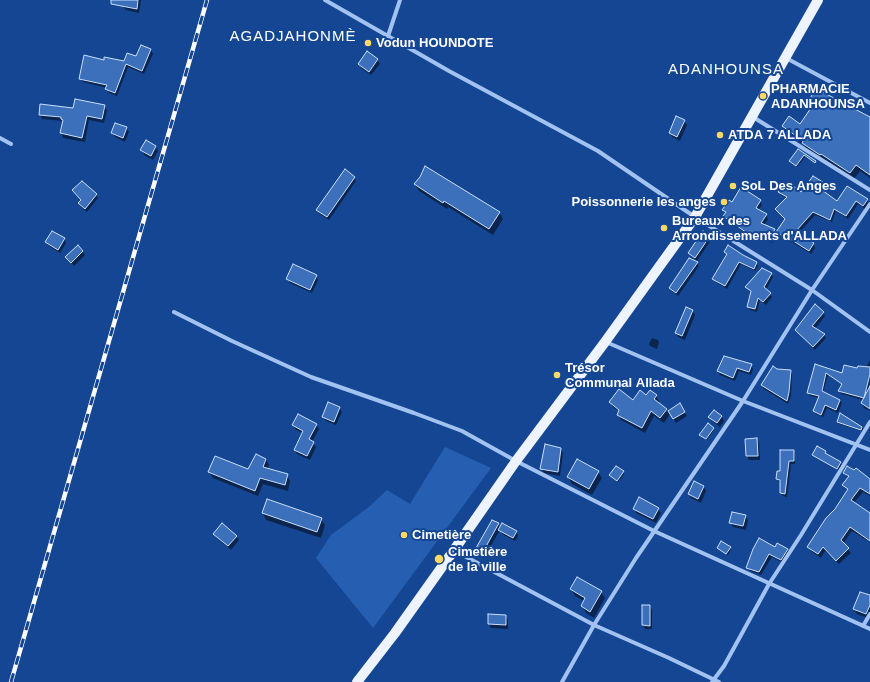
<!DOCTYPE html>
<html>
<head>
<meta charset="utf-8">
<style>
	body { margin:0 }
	canvas { display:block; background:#144693 }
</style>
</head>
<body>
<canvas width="870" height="682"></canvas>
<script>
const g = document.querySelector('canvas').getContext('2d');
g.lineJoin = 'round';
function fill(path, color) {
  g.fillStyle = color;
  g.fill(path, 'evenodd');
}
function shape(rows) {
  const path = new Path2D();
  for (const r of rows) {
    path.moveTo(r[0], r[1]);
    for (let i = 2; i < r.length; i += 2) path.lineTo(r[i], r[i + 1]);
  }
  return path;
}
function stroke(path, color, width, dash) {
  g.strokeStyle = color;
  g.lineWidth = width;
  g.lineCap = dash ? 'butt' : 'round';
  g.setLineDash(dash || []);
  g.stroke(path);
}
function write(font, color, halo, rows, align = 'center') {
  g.font = font + ' Arial,sans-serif';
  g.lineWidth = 4;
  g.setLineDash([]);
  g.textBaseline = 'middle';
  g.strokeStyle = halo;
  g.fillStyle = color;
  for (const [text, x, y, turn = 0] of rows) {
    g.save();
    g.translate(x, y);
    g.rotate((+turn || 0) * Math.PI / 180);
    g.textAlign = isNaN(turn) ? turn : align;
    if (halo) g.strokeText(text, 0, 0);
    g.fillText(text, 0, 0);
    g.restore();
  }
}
fill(shape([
	[445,447,491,468,373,628,316,558,331,535,370,506,387,490,410,504]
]), '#265fb2');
fill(shape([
	[124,0,141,0,139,13,126,10,123,6],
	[142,46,151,50,153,54,144,74,128,67,117,96,109,93,107,88,83,82,80,78,104,61,125,62,136,58],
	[377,59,380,64,371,75,362,69,359,64],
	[811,99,870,118,870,178,860,171,854,179,807,150,804,145,787,133,783,126,801,126,814,105],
	[104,106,107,110,104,123,89,120,85,142,63,138,61,133,63,121,42,119,40,115],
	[684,121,687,125,680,141,672,137,670,133],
	[126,128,129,132,125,142,115,137,112,133],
	[146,142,156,147,158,151,153,160,144,155,142,150],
	[798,150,815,161,816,164,805,157,797,167,791,163,790,161],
	[354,177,356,181,329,220,320,214,317,210],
	[415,185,499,212,503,219,493,235,448,207,447,209,419,191],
	[825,185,827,188,824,193,838,202,867,200,869,203,865,209,858,204,848,219,836,211,832,222,815,215,798,234,813,244,815,248,811,254,789,240,788,241,780,236,778,232,785,220,776,209,787,198,781,195,779,192,802,194],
	[73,190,96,194,98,198,87,212,81,207,79,204,81,201],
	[760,201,762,205,758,211,766,215,768,219,764,226,774,230,776,234,772,243,751,234,750,236,727,220,725,216,726,214,723,210,732,203],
	[709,237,711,240,697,261,692,256,690,253],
	[64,239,66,243,60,253,49,246,46,242],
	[82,251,85,255,74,266,66,257],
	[725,252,742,255,756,262,758,266,755,271,741,264,727,289,716,282,714,279,727,255],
	[697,263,699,266,678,296,672,291,670,288],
	[771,273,773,277,766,290,772,297,766,305,760,300,757,312,750,310,748,306,751,293,747,287],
	[316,276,318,280,312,293,290,283,288,279],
	[693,311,695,315,685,340,678,337,676,333],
	[823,312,825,316,815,329,824,335,826,338,815,350,799,333],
	[652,338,658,340,659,342,657,349,650,346,649,344],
	[870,360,870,382,867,394,870,396,870,411,864,408,862,403,863,400,841,394,840,391,843,385,828,375,823,393,840,400,842,403,838,413,827,408,823,417,816,414,814,411,820,398,810,396,808,392,815,365,843,375,858,369,866,368],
	[751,365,753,369,751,375,739,371,735,381,720,375,718,371],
	[777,370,790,371,792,374,791,396,788,404,764,389,762,385],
	[646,396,656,396,659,401,658,403,668,412,680,405,687,416,676,423,670,414,664,423,654,416,645,433,621,420,618,415,620,412,613,407,610,402,633,401],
	[339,407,342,412,336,425,326,421,323,417],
	[714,411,722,417,724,421,720,427,712,421,710,417],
	[838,422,862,427,863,429,862,431,839,424],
	[293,425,316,425,319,429,312,442,316,447,310,460,297,454,295,450,303,433,296,430],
	[713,429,714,430,707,440,702,436],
	[757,439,759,443,760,460,749,460,747,456],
	[560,449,563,453,560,476,544,473,541,469],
	[793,451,795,455,795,464,791,464,787,497,783,496,781,493,781,483,779,482,777,479],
	[825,452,826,455,841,463,842,465,838,470,813,455],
	[266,459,269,465,267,469,287,475,290,481,288,491,263,484,258,496,213,478,209,472,249,471],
	[598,472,602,478,592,495,572,484,568,477],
	[623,472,624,474,618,482,612,477],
	[844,473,869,479,870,477,870,496,863,492,854,503,870,525,870,542,852,531,843,544,851,553,839,564,825,551,821,558,811,551,809,547,848,491,844,485,849,478],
	[694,483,704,487,706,491,701,503,691,498,689,494],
	[634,508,658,509,661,513,656,523,636,513],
	[263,513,321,519,325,525,321,538,266,520],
	[745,516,748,520,746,530,733,527,730,522],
	[498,524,500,528,516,531,518,536,515,541,502,534,500,530,485,556,480,552,477,548],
	[214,534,236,536,239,540,231,550,217,538],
	[718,548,730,548,731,549,728,555],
	[776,548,787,550,789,553,783,563,772,557,761,575,750,571,748,568],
	[571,589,601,592,605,598,594,618,586,613,582,606,584,601,575,596],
	[870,597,870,613,868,618,857,614,854,609],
	[650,606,652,610,652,629,645,629,643,625],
	[506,616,508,620,508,629,491,628,489,624]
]), '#0007');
const building = shape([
	[111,0,138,0,137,9,111,4,111,0],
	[141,45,151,49,142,71,126,64,115,93,105,89,107,85,79,79,84,55,104,60,104,57,124,61,127,53,136,56,141,45],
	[367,51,378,59,369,72,358,64,367,51],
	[815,88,870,117,870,175,856,165,850,173,821,154,820,155,802,143,803,141,782,126,789,116,800,124,815,102,810,99,815,88],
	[75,99,105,105,102,119,87,116,82,138,60,133,63,120,61,119,61,117,39,115,40,104,73,108,75,99],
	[676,116,685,120,677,137,669,133,676,116],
	[115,123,127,127,123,138,111,133,115,123],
	[146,140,156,146,151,156,140,150,146,140],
	[798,149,816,161,815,163,804,155,796,166,789,161,798,149],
	[425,166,500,212,489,229,444,201,443,203,414,184,420,177,425,166],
	[345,169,355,177,327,217,316,210,345,169],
	[813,176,826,184,822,190,837,201,847,186,868,199,863,206,856,201,846,216,834,209,830,220,813,212,796,231,814,243,809,251,787,237,786,238,776,232,785,219,775,209,787,197,778,192,783,184,791,188,793,186,801,192,813,176],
	[82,181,97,194,85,209,78,203,81,200,72,190,82,181],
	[741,187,761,200,756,208,767,214,761,223,775,229,770,240,749,231,747,233,723,216,726,212,722,210,729,200,732,202,741,187],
	[52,231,65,238,58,250,45,242,52,231],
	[703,231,710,236,695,258,688,253,703,231],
	[78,245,83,251,71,263,65,257,78,245],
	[728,245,743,255,757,262,754,269,739,262,725,286,712,279,727,254,724,252,728,245],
	[689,258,698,262,676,293,669,288,689,258],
	[293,264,317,275,310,290,286,279,293,264],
	[762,268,772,273,764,287,771,293,763,302,758,298,755,309,747,307,751,291,745,287,762,268],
	[815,304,824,312,812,326,825,334,813,347,795,330,815,304],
	[686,307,693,310,682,336,675,333,686,307],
	[724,356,752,364,749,372,737,368,733,378,717,371,724,356],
	[815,364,842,373,844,365,857,368,858,366,870,367,870,374,864,398,838,391,842,384,826,373,822,391,840,400,836,410,825,405,821,415,813,411,819,396,807,393,815,364],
	[773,366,777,369,791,370,789,392,787,401,761,385,773,366],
	[870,386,870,409,861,403,870,386],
	[619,389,633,400,640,390,646,395,650,390,657,395,654,399,667,409,660,418,651,411,642,428,617,415,619,410,609,402,619,389],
	[328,402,340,407,334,422,322,417,328,402],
	[680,403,685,412,673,419,668,411,680,403],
	[714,410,722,416,717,423,708,417,714,410],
	[840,413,862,427,861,430,837,422,840,413],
	[298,414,317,424,309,439,314,442,307,456,294,450,303,431,292,425,298,414],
	[708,423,714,428,706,439,699,435,708,423],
	[757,438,758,456,746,456,745,439,757,438],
	[545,444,561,448,558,472,540,469,545,444],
	[817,446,826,451,825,453,841,462,837,469,812,455,817,446],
	[780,450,794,450,794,461,789,461,785,494,780,493,780,480,776,479,777,471,780,471,780,450],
	[256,454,266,459,263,467,288,474,285,485,260,478,255,491,208,472,215,456,248,469,256,454],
	[577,459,599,471,589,489,567,477,577,459],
	[616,466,624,471,617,481,609,475,616,466],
	[847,466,854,470,856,468,870,479,870,494,860,488,851,500,870,513,870,541,850,527,841,540,849,548,836,561,823,547,818,554,807,547,826,518,835,509,848,489,842,485,849,476,843,473,847,466],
	[694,481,704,486,698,499,688,494,694,481],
	[639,497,659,508,653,519,633,509,639,497],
	[267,499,322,518,317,532,262,513,267,499],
	[732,512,746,515,743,526,729,523,732,512],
	[492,520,499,523,483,552,476,548,492,520],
	[222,523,237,536,228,546,213,534,222,523],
	[502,523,517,531,513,538,498,530,502,523],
	[759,538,775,547,777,543,788,549,781,560,769,554,759,572,746,568,753,549,759,538],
	[721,541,731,547,726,554,717,548,721,541],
	[577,577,602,591,590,612,581,606,585,598,570,589,577,577],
	[860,592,870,595,870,605,866,614,853,609,860,592],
	[642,605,650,605,650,626,642,625,642,605],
	[488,614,506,615,506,625,488,624,488,614]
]);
fill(building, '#3d70bb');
stroke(building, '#c9defc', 1);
stroke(shape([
	[325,0,449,71,598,151,695,217,812,290,870,332],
	[388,36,400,0],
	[786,58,870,103],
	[753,117,870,190],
	[0,138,11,144],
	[174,312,232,341,311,377,414,413,462,431,516,461,654,531,870,629],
	[606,342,743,401,870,450],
	[455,551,594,625,669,658,719,682],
	[863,626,870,614],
	[562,682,594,625,636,558,743,401,812,290,870,204],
	[712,682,724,666,769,584,801,535,870,422]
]), '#a2c3f2', 4);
stroke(shape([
	[357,682,395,633,454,550,516,461,605,342,695,217,818,0]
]), '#edf3ff', 10);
const rail = shape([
	[11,682,207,0]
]);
stroke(rail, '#fff', 4.5);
stroke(rail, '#144693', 3, [9]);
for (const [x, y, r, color] of [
	[368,43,4,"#ffd863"],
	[763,96,4,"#ffd863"],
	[720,135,4,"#ffd863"],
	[733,186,4,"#ffd863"],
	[724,202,4,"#ffd863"],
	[664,228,4,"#ffd863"],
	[557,375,4,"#ffd863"],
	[404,535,4,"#ffd863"],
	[439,559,5,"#ffd863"]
]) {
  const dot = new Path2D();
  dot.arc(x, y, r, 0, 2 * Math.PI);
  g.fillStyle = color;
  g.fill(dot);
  stroke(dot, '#144693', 1.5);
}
write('bold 13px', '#fff', '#144693', [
	["Vodun HOUNDOTE",376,43],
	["PHARMACIE",771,89],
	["ADANHOUNSA",771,104],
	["ATDA 7 ALLADA",728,135],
	["SoL Des Anges",741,186],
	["Poissonnerie les anges",716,202,"right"],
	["Bureaux des",672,221],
	["Arrondissements d'ALLADA",672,236],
	["Trésor",565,368],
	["Communal Allada",565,383],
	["Cimetière",412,535],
	["Cimetière",448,552],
	["de la ville",448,567]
], 'left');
g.letterSpacing = '1px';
write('15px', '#fff', '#144693', [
	["AGADJAHONMÈ",293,37],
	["ADANHOUNSA",726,70]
]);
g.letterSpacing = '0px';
</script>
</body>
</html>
